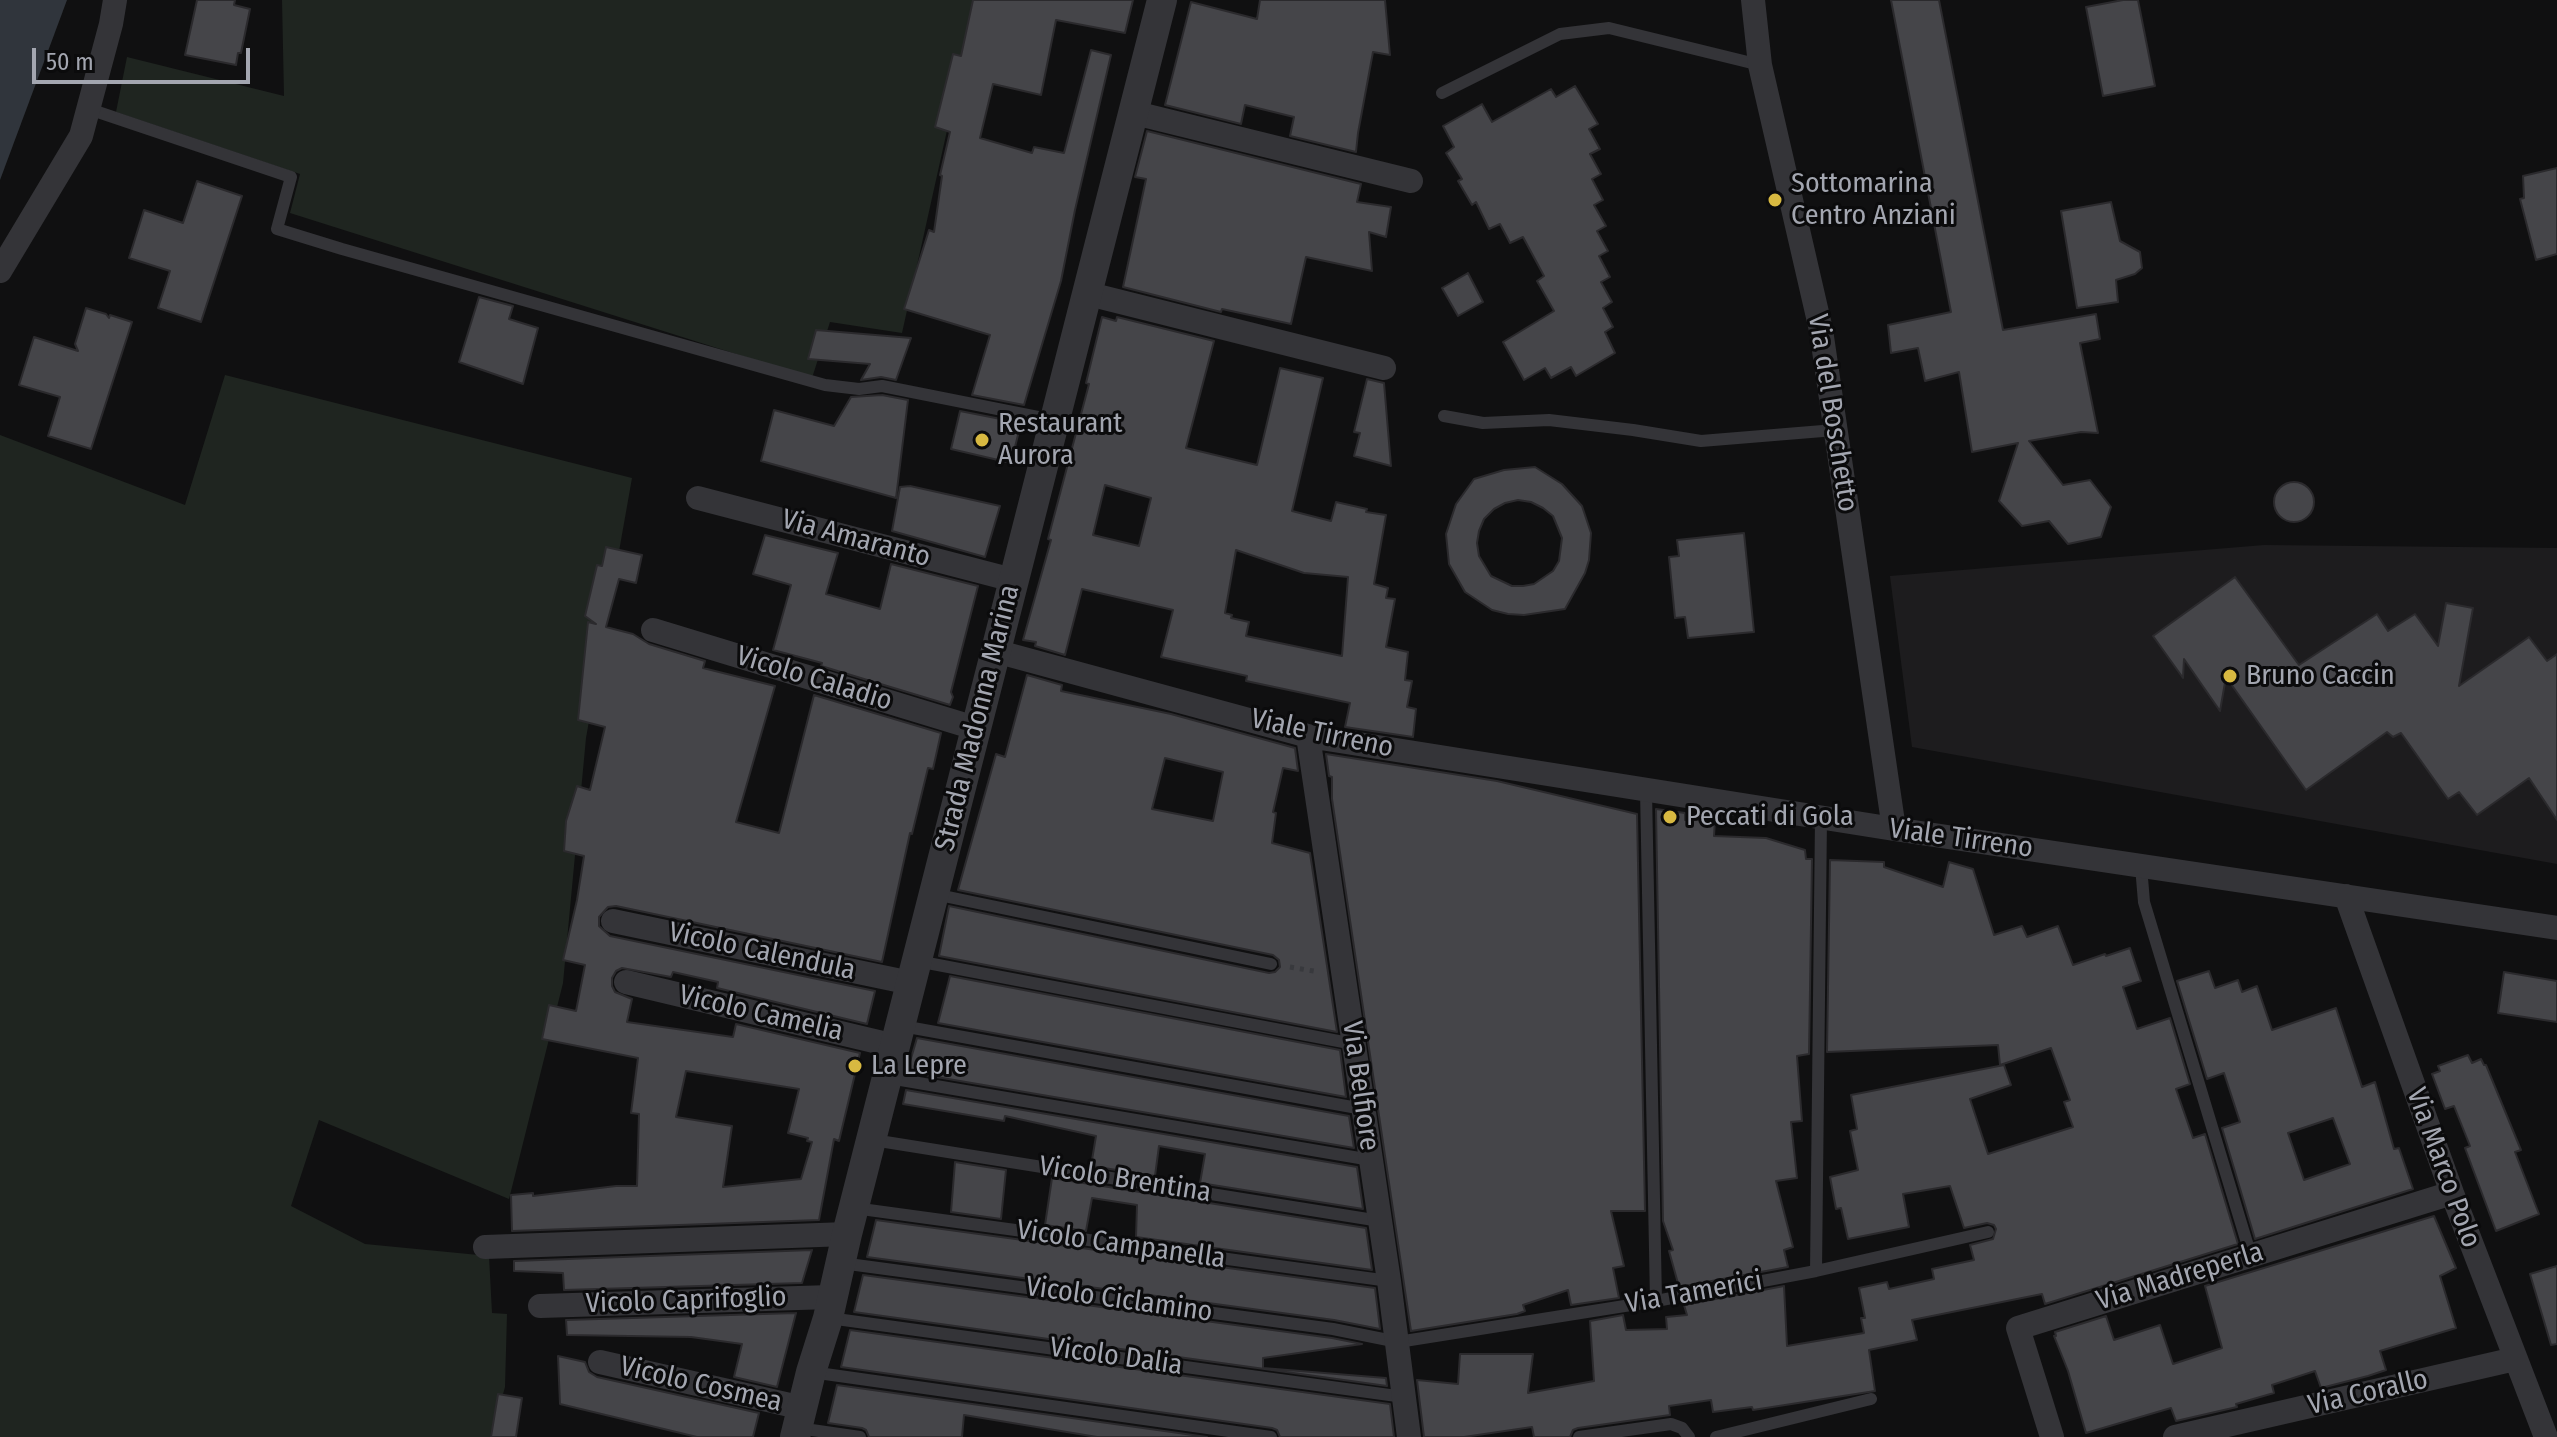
<!DOCTYPE html>
<html>
<head>
<meta charset="utf-8">
<style>
	body { margin:0 }
	#map { position:relative; width:2557px; height:1437px; overflow:hidden; background:#101011; font-family:"Fira Sans Condensed",sans-serif }
	canvas { display:block }
	.scale { position:absolute; left:32px; top:48px; width:218px; height:36px; box-sizing:border-box; border:4px solid #a3a6b0; border-top:0; padding-left:10px; font-size:24px; line-height:28px; white-space:nowrap; color:#a3a6b0; -webkit-text-stroke:6px #0b0b0c; paint-order:stroke }
</style>
</head>
<body>
<div id="map">
<canvas width="2557" height="1437"></canvas>
<div class="scale">50 m</div>
</div>
<script>
const g = document.querySelector('canvas').getContext('2d');
g.lineJoin = 'round';
function fill(path, color) {
  g.fillStyle = color;
  g.fill(path, 'evenodd');
}
function shape(rows) {
  const path = new Path2D();
  for (const r of rows) {
    if (r.length === 3) {
      path.moveTo(r[0] + r[2], r[1]);
      path.arc(r[0], r[1], r[2], 0, 2 * Math.PI);
      continue;
    }
    path.moveTo(r[0], r[1]);
    for (let i = 2; i < r.length; i += 2) path.lineTo(r[i], r[i + 1]);
  }
  return path;
}
function stroke(path, color, width, dash) {
  g.strokeStyle = color;
  g.lineWidth = width;
  g.lineCap = dash ? 'butt' : 'round';
  g.setLineDash(dash || []);
  g.stroke(path);
}
function write(font, color, halo, rows, align = 'center') {
  g.font = font + ' "Fira Sans Condensed",sans-serif';
  g.lineWidth = 6;
  g.setLineDash([]);
  g.textBaseline = 'middle';
  g.strokeStyle = halo;
  g.fillStyle = color;
  for (const [text, x, y, turn = 0] of rows) {
    g.save();
    g.translate(x, y);
    g.rotate((+turn || 0) * Math.PI / 180);
    g.textAlign = isNaN(turn) ? turn : align;
    if (halo) g.strokeText(text, 0, 0);
    g.fillText(text, 0, 0);
    g.restore();
  }
}
fill(shape([
	[2264,545,2557,548,2557,864,1912,747,1890,576]
]), '#1d1c1e');
fill(shape([
	[282,0,976,0,902,333,830,322,812,378,290,213,300,174,116,112,127,57,284,96],
	[225,375,632,478,586,738,563,983,509,1199,319,1120,291,1206,365,1244,489,1256,492,1313,507,1314,505,1387,491,1437,0,1437,0,435,185,505]
]), '#1f2520');
fill(shape([
	[0,0,67,0,0,180]
]), '#30353c');
const building = shape([
	[197,0,235,0,234,5,250,9,241,53,238,53,236,65,185,55,197,0],
	[973,0,1133,0,1125,33,1056,20,1041,95,993,84,980,138,1032,153,1034,147,1064,153,1091,50,1111,55,1075,210,1061,281,1024,405,972,395,990,335,904,309,929,230,934,232,942,176,940,175,950,132,935,127,953,54,961,56,973,0],
	[1260,0,1385,0,1390,55,1373,52,1358,133,1356,152,1290,136,1294,117,1245,105,1241,124,1165,105,1191,2,1257,19,1260,0],
	[1891,0,1939,0,2003,330,2096,314,2100,339,2080,343,2098,433,2081,432,2029,441,2063,485,2090,480,2111,507,2101,537,2068,544,2049,521,2022,526,1999,501,2018,443,1972,452,1959,372,1925,381,1918,348,1891,353,1888,325,1951,312,1891,0],
	[2123,0,2138,0,2155,86,2103,96,2086,7,2123,0],
	[1575,86,1598,124,1589,129,1600,149,1590,154,1601,174,1592,179,1603,200,1594,205,1606,226,1597,231,1608,251,1599,256,1610,277,1601,282,1612,302,1603,308,1613,327,1605,332,1615,353,1576,376,1571,367,1551,378,1545,368,1524,380,1503,342,1554,311,1537,281,1544,276,1523,237,1510,243,1500,224,1489,229,1476,202,1472,205,1458,181,1462,179,1446,153,1454,147,1443,126,1482,104,1492,122,1551,89,1556,97,1575,86],
	[1147,131,1361,184,1357,202,1391,207,1386,237,1369,232,1372,271,1306,257,1291,324,1222,309,1221,312,1123,287,1146,179,1135,177,1147,131],
	[2557,168,2557,254,2536,260,2520,199,2524,198,2523,176,2557,168],
	[197,181,242,196,201,322,158,308,170,271,129,258,144,210,183,223,197,181],
	[2111,202,2120,241,2140,252,2142,268,2135,274,2116,280,2118,302,2077,308,2061,211,2111,202],
	[1468,273,1483,302,1458,316,1442,288,1468,273],
	[479,297,513,306,509,319,538,328,523,384,459,362,479,297],
	[86,308,106,314,109,318,110,315,132,322,91,449,48,436,60,397,19,385,34,337,78,351,75,344,86,308],
	[1102,317,1116,321,1117,317,1214,341,1186,448,1257,465,1280,368,1323,378,1292,511,1331,521,1336,502,1367,509,1366,512,1386,515,1374,584,1388,588,1386,598,1395,599,1386,647,1408,652,1405,680,1412,681,1407,707,1416,709,1413,737,1345,727,1350,703,1246,681,1247,676,1161,657,1173,610,1082,589,1065,655,1035,646,1036,642,1023,640,1051,540,1048,539,1089,384,1086,383,1102,317],
	[1105,485,1151,498,1139,546,1093,535,1105,485],
	[1236,550,1304,573,1348,577,1342,656,1246,636,1249,622,1231,618,1232,615,1225,613,1236,550],
	[816,330,911,338,896,380,881,377,861,380,870,364,808,359,816,330],
	[1367,379,1384,383,1391,466,1354,456,1360,433,1354,432,1367,379],
	[882,395,908,400,896,498,761,461,774,410,834,426,851,397,882,395],
	[960,411,1021,423,1011,463,951,449,960,411],
	[1535,467,1562,484,1582,506,1591,533,1589,560,1585,573,1565,609,1524,615,1508,614,1492,610,1465,592,1449,564,1446,534,1456,504,1474,479,1504,470,1535,467],
	[1518,500,1531,502,1543,508,1553,516,1562,538,1559,561,1553,571,1534,584,1523,586,1512,586,1491,576,1479,556,1477,543,1479,531,1484,519,1494,509,1505,503,1518,500],
	[2294,502,20],
	[910,486,1000,506,985,557,892,531,900,487,910,486],
	[1744,533,1754,632,1688,638,1685,617,1675,618,1669,557,1679,556,1677,540,1744,533],
	[765,535,838,553,826,594,880,609,891,564,978,586,951,692,953,697,950,705,821,666,822,663,773,650,791,585,753,574,765,535],
	[606,547,642,555,636,583,619,579,606,627,633,634,649,644,705,661,703,668,775,686,736,822,779,833,814,695,941,733,933,769,928,768,912,834,910,833,882,962,616,906,608,907,599,917,599,926,610,936,875,991,867,1024,717,988,718,982,673,972,671,977,622,968,616,971,612,978,612,986,615,992,632,999,627,1022,733,1037,736,1024,860,1053,839,1141,834,1139,819,1220,512,1231,511,1195,533,1193,533,1196,616,1186,637,1186,639,1114,631,1113,638,1058,542,1039,549,1005,576,1011,585,965,563,960,577,900,584,856,564,851,566,821,577,786,590,790,605,727,578,720,588,622,596,624,585,616,597,565,602,566,606,547],
	[686,1071,799,1089,788,1133,808,1138,807,1141,812,1142,801,1179,723,1187,732,1126,676,1117,686,1071],
	[2235,577,2299,665,2377,614,2388,631,2415,614,2438,646,2446,603,2473,608,2459,686,2529,637,2547,661,2557,654,2557,820,2529,778,2477,815,2459,792,2448,799,2401,733,2393,737,2387,732,2306,790,2226,677,2220,711,2184,659,2183,678,2153,636,2235,577],
	[1027,675,1062,685,1061,691,1171,714,1295,748,1298,771,1283,768,1273,812,1276,813,1272,843,1310,853,1337,1032,939,956,949,906,1269,973,1275,972,1280,967,1279,960,1273,955,958,890,996,754,1005,757,1027,675],
	[1165,758,1223,772,1213,821,1152,809,1165,758],
	[1326,754,1497,781,1637,814,1645,1211,1611,1211,1624,1266,1613,1268,1619,1298,1571,1305,1568,1290,1523,1305,1525,1311,1517,1314,1411,1331,1332,799,1332,777,1329,776,1326,754],
	[1656,809,1685,813,1685,820,1715,820,1714,836,1766,838,1805,850,1806,859,1812,859,1809,1054,1797,1056,1802,1121,1791,1122,1797,1178,1776,1181,1793,1247,1784,1250,1788,1267,1679,1287,1669,1251,1673,1250,1663,1221,1656,809],
	[1830,860,1884,862,1884,867,1943,887,1949,862,1973,869,1994,935,2022,926,2027,937,2058,926,2073,965,2105,954,2106,956,2130,948,2141,981,2123,987,2137,1029,2170,1018,2190,1084,2176,1089,2193,1138,2205,1134,2238,1244,2045,1304,2042,1294,1912,1320,1917,1340,1869,1350,1875,1391,1753,1410,1752,1407,1713,1412,1711,1400,1669,1406,1670,1415,1578,1428,1573,1430,1570,1437,1534,1437,1532,1427,1464,1437,1424,1437,1417,1380,1458,1384,1460,1354,1533,1354,1528,1393,1594,1381,1590,1321,1623,1315,1626,1330,1667,1329,1666,1317,1687,1315,1684,1305,1784,1286,1787,1346,1864,1333,1861,1318,1865,1318,1859,1288,1887,1282,1889,1289,1934,1279,1932,1269,1974,1260,1970,1245,1993,1239,1996,1229,1994,1225,1987,1223,1964,1228,1950,1186,1903,1194,1909,1227,1848,1239,1841,1208,1836,1209,1830,1177,1858,1170,1850,1131,1857,1129,1851,1095,2004,1065,2011,1085,1970,1099,1988,1154,2073,1127,2064,1102,2070,1100,2051,1048,2000,1065,1998,1045,1827,1052,1830,860],
	[2209,971,2215,988,2238,980,2242,992,2257,986,2272,1030,2336,1008,2362,1087,2375,1082,2394,1149,2399,1148,2413,1189,2255,1239,2222,1128,2240,1122,2224,1073,2207,1079,2177,981,2209,971],
	[2333,1118,2350,1164,2304,1180,2288,1133,2333,1118],
	[2504,972,2557,981,2557,1022,2498,1013,2504,972],
	[950,976,1340,1050,1346,1097,938,1023,950,976],
	[917,1038,1349,1116,1354,1148,907,1072,917,1038],
	[2468,1055,2472,1063,2481,1059,2484,1065,2486,1065,2521,1150,2515,1152,2539,1214,2496,1231,2465,1148,2470,1146,2454,1106,2445,1109,2432,1074,2440,1071,2438,1066,2468,1055],
	[906,1090,1357,1167,1363,1209,1200,1183,1205,1154,1159,1146,1155,1176,1091,1166,1096,1136,1005,1116,1004,1121,903,1104,906,1090],
	[955,1162,1006,1170,1001,1219,951,1212,955,1162],
	[1052,1178,1366,1228,1372,1270,1136,1237,1137,1205,1092,1198,1086,1231,1045,1225,1052,1178],
	[2434,1216,2456,1268,2440,1276,2456,1328,2380,1351,2386,1370,2368,1376,2321,1388,2315,1371,2272,1385,2274,1393,2236,1404,2237,1407,2176,1421,2171,1408,2086,1433,2068,1371,2054,1336,2056,1336,2055,1332,2106,1316,2114,1340,2160,1325,2173,1364,2222,1348,2205,1286,2434,1216],
	[876,1220,1375,1288,1380,1329,1334,1320,867,1257,876,1220],
	[812,1250,802,1283,564,1290,563,1273,514,1271,514,1261,812,1250],
	[2557,1266,2557,1344,2551,1345,2530,1274,2557,1266],
	[863,1275,1332,1338,1362,1344,1263,1358,1263,1368,1386,1378,1387,1386,854,1312,863,1275],
	[796,1313,777,1387,734,1377,742,1344,691,1337,567,1335,566,1320,796,1313],
	[850,1330,1390,1404,1394,1437,1280,1437,1277,1430,1272,1428,841,1367,850,1330],
	[558,1356,585,1362,589,1372,597,1377,759,1413,753,1437,697,1437,560,1404,558,1356],
	[837,1385,1207,1437,1097,1437,964,1415,962,1437,869,1437,866,1430,862,1428,828,1423,837,1385],
	[498,1394,522,1398,516,1437,491,1437,498,1394]
]);
fill(building, '#454549');
stroke(building, '#2b2a2d', 2);
stroke(shape([
	[1290,967,1319,972]
]), '#38393d', 5, [4, 6]);
stroke(shape([
	[1442,93,1560,34,1609,28,1760,65],
	[89,109,291,177,277,229,342,249,825,385,859,389,882,386,1053,420],
	[1444,416,1483,423,1549,420,1633,430,1701,441,1835,430],
	[1646,790,1656,1301],
	[2141,866,2144,902,2251,1256],
	[934,894,1271,964],
	[917,961,1354,1044],
	[902,1026,1363,1109],
	[889,1078,1371,1160],
	[873,1140,1380,1221],
	[854,1208,1389,1281],
	[841,1263,1333,1329,1398,1342,1656,1301,1816,1271,1988,1232],
	[1816,1271,1821,818],
	[829,1318,1404,1397],
	[811,1372,1271,1437],
	[798,1428,860,1437],
	[1579,1437,1671,1424,1682,1428,1689,1437],
	[1716,1437,1871,1399]
]), '#343438', 12);
stroke(shape([
	[1753,0,1760,65,1821,330,1894,829],
	[1131,112,1411,181],
	[0,271,81,136,111,24,115,0],
	[1085,293,1384,368],
	[698,498,1013,580],
	[653,630,975,728],
	[995,651,1308,736,1894,829,2557,928],
	[1308,736,1389,1281,1409,1437],
	[2346,896,2452,1193,2546,1437],
	[613,921,911,983],
	[626,982,895,1046],
	[485,1247,847,1234],
	[540,1306,831,1297],
	[600,1362,803,1408],
	[2052,1437,2018,1328,2452,1193],
	[2175,1437,2515,1359]
]), '#343438', 24);
stroke(shape([
	[795,1437,811,1372,828,1318,847,1234,1162,0]
]), '#343438', 30);
for (const [x, y, r, color] of [
	[1775,200,8,"#d8b941"],
	[982,440,8,"#d8b941"],
	[2230,676,8,"#d8b941"],
	[1670,817,8,"#d8b941"],
	[855,1066,8,"#d8b941"]
]) {
  const dot = new Path2D();
  dot.arc(x, y, r, 0, 2 * Math.PI);
  g.fillStyle = color;
  g.fill(dot);
  stroke(dot, '#0b0b0c', 3);
}
write('28px', '#a3a6b0', '#0b0b0c', [
	["Sottomarina",1791,184],
	["Centro Anziani",1791,216],
	["Restaurant",998,424],
	["Aurora",998,456],
	["Bruno Caccin",2246,676],
	["Peccati di Gola",1686,817],
	["La Lepre",871,1066]
], 'left');
write('28px', '#a3a6b0', '#0b0b0c', [
	["Via del Boschetto",1832,413,81],
	["Via Amaranto",856,539,15],
	["Vicolo Caladio",814,679,17],
	["Strada Madonna Marina",978,718,-76],
	["Viale Tirreno",1322,734,12],
	["Viale Tirreno",1961,839,8],
	["Vicolo Calendula",762,952,12],
	["Vicolo Camelia",761,1014,13],
	["Via Belfiore",1360,1086,82],
	["Via Marco Polo",2443,1168,70],
	["Vicolo Brentina",1125,1180,9],
	["Vicolo Campanella",1121,1245,8],
	["Via Madreperla",2180,1277,-17],
	["Via Tamerici",1694,1293,-10],
	["Vicolo Ciclamino",1119,1300,8],
	["Vicolo Caprifoglio",686,1301,-2],
	["Vicolo Dalia",1116,1357,8],
	["Vicolo Cosmea",701,1385,13],
	["Via Corallo",2368,1393,-13]
]);
</script>
</body>
</html>
